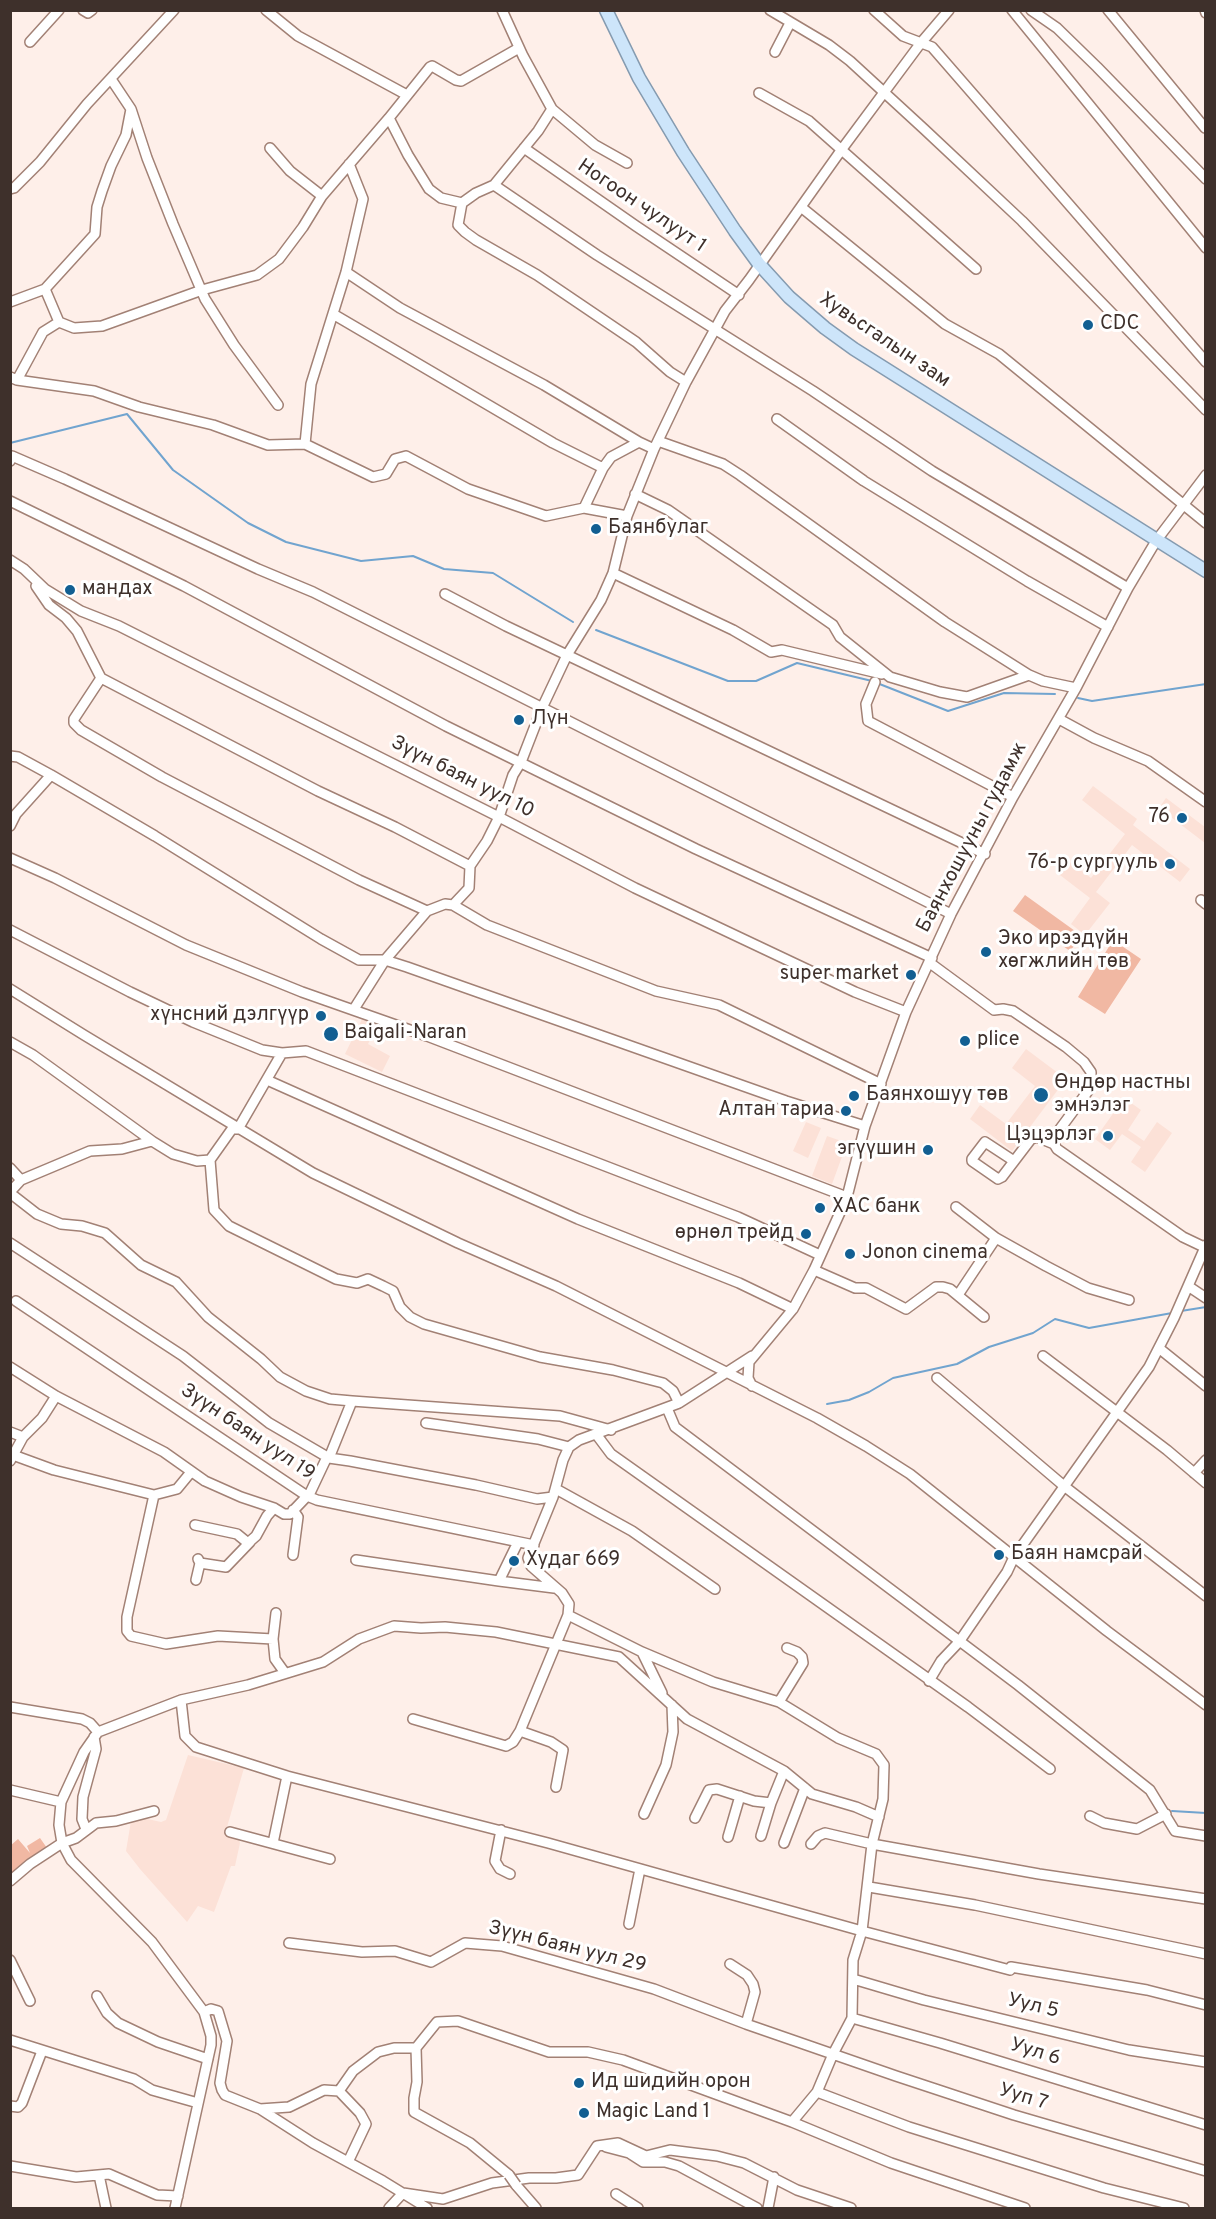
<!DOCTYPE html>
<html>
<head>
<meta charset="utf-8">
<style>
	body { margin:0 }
	#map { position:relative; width:1216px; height:2219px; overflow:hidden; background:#feefe9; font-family:Overpass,sans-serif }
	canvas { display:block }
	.frame { position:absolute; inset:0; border:12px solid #3e302b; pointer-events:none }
</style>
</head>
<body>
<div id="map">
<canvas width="1216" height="2219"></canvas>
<div class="frame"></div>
</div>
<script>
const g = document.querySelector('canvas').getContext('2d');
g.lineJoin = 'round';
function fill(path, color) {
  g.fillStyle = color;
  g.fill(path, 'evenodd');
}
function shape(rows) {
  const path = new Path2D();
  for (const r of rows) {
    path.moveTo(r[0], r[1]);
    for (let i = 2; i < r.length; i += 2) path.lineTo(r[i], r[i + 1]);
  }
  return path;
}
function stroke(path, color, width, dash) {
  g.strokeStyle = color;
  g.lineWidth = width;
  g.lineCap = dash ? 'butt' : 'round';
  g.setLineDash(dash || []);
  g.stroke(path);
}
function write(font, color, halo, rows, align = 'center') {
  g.font = font + ' Overpass,sans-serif';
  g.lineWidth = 6;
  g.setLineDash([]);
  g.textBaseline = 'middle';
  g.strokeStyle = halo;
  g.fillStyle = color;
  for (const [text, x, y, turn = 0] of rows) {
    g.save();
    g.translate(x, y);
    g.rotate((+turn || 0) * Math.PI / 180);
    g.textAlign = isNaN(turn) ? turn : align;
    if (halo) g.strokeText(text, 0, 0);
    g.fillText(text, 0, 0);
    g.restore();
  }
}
fill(shape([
	[1093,786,1137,819,1133,825,1190,869,1180,882,1132,845,1096,892,1110,903,1085,935,1071,924,1090,898,1056,872,1066,859,1091,878,1125,834,1082,800],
	[1166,798,1205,827,1205,843,1159,808],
	[362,1019,377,1026,368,1044,390,1056,382,1072,345,1054],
	[1026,1049,1066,1079,1012,1151,970,1119,980,1105,1006,1124,1035,1086,1012,1068],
	[1124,1098,1141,1110,1128,1130,1144,1141,1157,1122,1172,1133,1145,1172,1131,1162,1141,1147,1122,1134,1110,1150,1095,1139],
	[806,1122,821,1128,808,1158,793,1151],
	[827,1136,847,1143,832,1184,812,1176],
	[188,1755,244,1768,225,1834,239,1840,240,1843,235,1866,231,1866,214,1912,198,1906,187,1922,140,1869,126,1851,131,1821,139,1817,161,1822,166,1820]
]), '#fce1d7');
fill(shape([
	[1025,895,1082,936,1070,951,1013,911],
	[1113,940,1141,959,1105,1014,1078,997],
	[40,1838,47,1848,33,1857,11,1876,10,1846,18,1839,30,1853,27,1846]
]), '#f1b8a3');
stroke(shape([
	[10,443,127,414,173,470,248,523,286,542,361,561,413,556,444,569,493,573,573,622],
	[596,630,728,681,756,681,797,663,872,681],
	[877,683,948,711,1004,693,1055,694],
	[1078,698,1092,701,1206,684],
	[1181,1311,1206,1307],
	[827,1404,849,1400,869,1392,893,1378,957,1364,989,1347,1033,1333,1055,1319,1089,1328,1172,1313],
	[1172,1811,1206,1813]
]), '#71a4cf', 2);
const minor = shape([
	[83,10,88,13,92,10],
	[266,10,298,36,407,95],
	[502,10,523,56,552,109,595,145,627,163],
	[770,10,829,45,850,61,924,129,1022,221,1206,410],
	[874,10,903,36,932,47,1206,362],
	[1012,10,1206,248],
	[1031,10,1057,28,1097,67,1206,179],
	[1108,10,1205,128],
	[1205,10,1206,13],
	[30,42,59,10],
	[775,52,790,23],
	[759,93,809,121,976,269],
	[131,109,147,158,173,224,205,299,234,345,278,405],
	[389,118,408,155,429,189,441,198,462,203,476,193,494,185,538,131,552,109],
	[270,148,290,171,322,196],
	[524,148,636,226,739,295],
	[494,185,597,255,813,391,932,471,1128,588],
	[10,189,14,188,40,162,87,104,174,10],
	[462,203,458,225,465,232,476,240,537,275,636,342,670,372,686,382],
	[801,207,945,324,999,354,1206,523],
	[346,272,400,308,544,385,639,442],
	[45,289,59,322],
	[10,302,45,289,95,234,97,207,102,191,111,166,126,135,131,109,111,79],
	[333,314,553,443,603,468],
	[10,377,17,380,94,391,139,407,213,425,268,445,305,444,373,477,386,474,395,459,406,456,468,489,546,516,584,508,627,516],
	[17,380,43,332,59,322,74,328,102,326,202,290,257,275,279,259,303,227,322,196,389,118,430,67,432,66,456,80,461,81,519,48],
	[777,419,864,481,1027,581,1108,627],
	[658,441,723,464,740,475,945,622,1029,675,1043,681,1076,688],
	[305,444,311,384,346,272,363,199,349,164],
	[10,461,12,456,65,479,258,569,313,592,951,914],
	[635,494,668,510,833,625,840,637,890,677,940,692,967,697,1029,675],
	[10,501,184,586,446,726,696,849,932,958],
	[584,508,603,468,611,457,639,442,654,449,686,382,725,311,749,280,842,149,920,44,949,10],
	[10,560,24,569,45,589,81,611,119,626,224,679,499,817,635,888,855,992,906,1012],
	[613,573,733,630,771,652,782,650,882,674],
	[36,586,49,605,66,618,77,631,101,678,74,719,74,723,81,730,162,777,359,880,427,911],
	[445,594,506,626,985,854],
	[101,678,318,791,395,827,470,866],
	[875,682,866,704,868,721,1013,797],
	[1059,719,1094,738,1148,761,1206,802],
	[10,756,18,757,51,775,155,836,321,939,359,960,385,960,407,967,786,1101,865,1126],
	[10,826,16,814,51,775],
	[10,858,55,878,186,945,302,992,427,1036,847,1197],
	[1201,900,1206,904],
	[453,905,487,925,656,991,719,1005,881,1084],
	[10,930,130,992,193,1022,262,1050,282,1053,306,1051,738,1217,820,1255],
	[930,963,994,1010,1003,1009,1013,1011,1066,1047,1084,1062,1091,1072,1091,1087,1054,1137,1054,1144,1057,1149,1183,1237,1204,1247],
	[10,989,84,1035,313,1173,458,1243,556,1286,817,1418,866,1446,910,1474,1107,1631,1206,1705],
	[354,1009,385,960,427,911,445,904,453,905,469,888,470,866,487,841,499,817,513,775,521,762,542,708,567,655,601,600,613,573,627,516,654,449],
	[10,1042,33,1055,152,1141],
	[267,1080,578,1219,739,1283,793,1309],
	[210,1160,214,1210,229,1226,336,1279,357,1283,368,1279,383,1286,393,1291,400,1307,410,1317,424,1324,540,1357,613,1370,663,1383,673,1391,679,1403],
	[1014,1161,985,1142,972,1159,972,1161,998,1179,1002,1177,1031,1139,1037,1137,1054,1144],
	[10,1168,21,1180],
	[10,1192,21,1180,90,1151,122,1149,152,1141,173,1154,197,1161,210,1160,232,1129,238,1129,282,1053],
	[10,1193,37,1214,61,1224,82,1226,105,1233,141,1265,176,1282,208,1317,261,1359,280,1377,306,1391,330,1399,352,1401,560,1416,611,1430],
	[956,1207,996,1238,1046,1266,1088,1288,1129,1300],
	[10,1243,183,1356,269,1423,329,1458,350,1461,476,1485,537,1499,553,1497],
	[814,1270,855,1288,866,1288,906,1309,936,1287,943,1287,950,1289,984,1317],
	[1188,1286,1206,1298],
	[958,1295,996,1238],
	[16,1301,307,1496,317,1500,534,1545],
	[1160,1349,1206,1386],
	[1043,1356,1167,1450,1206,1483],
	[10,1367,56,1396,164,1452,205,1481,241,1497,274,1508,284,1514,290,1514,310,1493,327,1457],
	[937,1378,1064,1486,1206,1596],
	[752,1386,748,1378,749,1362,793,1309,814,1270,847,1197,865,1126,906,1012,951,914,1013,797,1076,688,1128,588,1156,541,1206,475],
	[667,1408,675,1427,1018,1685,1150,1790,1175,1831,1206,1836],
	[426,1423,538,1439,569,1447],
	[10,1432,23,1437],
	[596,1434,611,1454,968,1707,1050,1769],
	[13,1455,54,1470,154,1495],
	[329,1458,352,1401],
	[10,1461,23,1437,42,1418,56,1396],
	[191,1472,177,1489,154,1495,127,1617,127,1631,131,1636,166,1644,218,1636,273,1639],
	[1194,1473,1206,1460],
	[556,1489,632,1531,715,1589],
	[293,1510,298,1517,293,1555],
	[195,1525,237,1534,248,1543,256,1536,267,1516,274,1508],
	[198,1559,200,1563,226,1567,250,1542],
	[356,1560,499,1581,518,1542],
	[196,1580,200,1563],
	[499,1581,554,1588],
	[276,1613,273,1639,275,1659,285,1673],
	[642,1652,662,1693],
	[929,1681,941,1661,959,1642,1007,1572,1014,1557,1149,1367,1174,1318,1206,1245],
	[181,1700,185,1736,196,1747,287,1776,548,1843,862,1931,1010,1970,1011,1967,1147,1990,1206,2005],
	[779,1702,803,1663,802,1657,797,1652,787,1648],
	[10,1707,82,1719,90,1723,98,1732],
	[413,1719,506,1746,513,1742,520,1731,568,1615,569,1604,562,1593,531,1566,528,1558,553,1497,563,1460,569,1447,579,1440,679,1403,752,1356],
	[520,1731,551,1742,563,1750,556,1787],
	[10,1790,61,1802],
	[644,1814,666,1765,673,1732,672,1705],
	[1090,1816,1104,1823,1137,1829,1166,1814],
	[695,1818,709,1790,717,1789,754,1801,771,1803],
	[86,1829,82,1819,83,1797,96,1749,94,1737],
	[501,1830,495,1861,500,1869,510,1874],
	[230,1832,330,1859],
	[761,1836,771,1803,784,1771],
	[728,1837,740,1796],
	[273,1843,287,1776],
	[784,1843,805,1788],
	[811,1844,818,1836,825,1833,872,1844,1039,1874,1206,1899],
	[10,1881,30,1864,62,1843,76,1838,96,1823,116,1821,154,1811],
	[869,1887,975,1905,1206,1954],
	[629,1924,640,1869],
	[289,1943,362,1952,395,1951,431,1962,465,1943,502,1946,654,1989,746,2024,896,2076,1014,2115,1206,2171],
	[10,1960,30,2001],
	[730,1964,747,1975,753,1984,755,1992,746,2024],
	[853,1979,924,2000,1129,2050,1206,2062],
	[97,1996,107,2013,118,2023,158,2042,208,2059],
	[204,2012,211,2009,218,2011,227,2041,220,2083,222,2090,225,2095,260,2109,289,2107,324,2090,339,2091,353,2071,378,2052,394,2048,416,2048,437,2022,458,2021,549,2052,588,2052,623,2060,792,2122,817,2092,833,2054,852,2018,853,1960,862,1931,872,1844,883,1799,884,1765,876,1754,838,1738,779,1702,713,1682,642,1652,568,1615],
	[852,2018,940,2043,1206,2125],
	[10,2040,134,2079,152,2090,198,2103],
	[416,2048,417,2082,414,2098,414,2112,470,2143,509,2175],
	[339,2091,360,2113,366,2124,348,2162],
	[817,2092,909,2127,1104,2188,1184,2208],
	[10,2106,18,2107,22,2103,42,2051],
	[260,2109,313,2143,383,2181,427,2208],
	[792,2122,891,2163,1025,2208],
	[606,2147,629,2153,643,2162,665,2162,679,2166,757,2208],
	[10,2166,76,2177,109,2174,157,2195,178,2196],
	[99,2175,106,2208],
	[516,2185,536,2208],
	[616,2194,638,2208],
	[175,2208,211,2045,211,2036,204,2012,152,1942,71,1860,62,1843,59,1825,61,1802,84,1752,98,1732,181,1700,248,1685,323,1662,359,1639,394,1626,421,1628,445,1627,496,1632,619,1657,687,1719,784,1771,812,1794,856,1807,879,1817],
	[389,2208,403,2193,443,2199,492,2183,529,2178,556,2178,578,2175,597,2146,618,2143,646,2156,670,2150,717,2156,744,2163,797,2190,851,2208],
	[768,2208,774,2177]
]);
const major = shape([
	[606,10,639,78,683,152,735,231,759,264,789,297,825,328,854,349,1206,571]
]);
stroke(minor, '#a28175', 12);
stroke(major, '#859bb0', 15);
stroke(minor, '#fff', 9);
stroke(major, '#cde5fa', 12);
const minorBridge = shape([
	[509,2175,516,2185]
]);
stroke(minorBridge, '#a28175', 12, []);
stroke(minorBridge, '#fff', 9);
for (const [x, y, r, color] of [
	[1088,325,6,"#125f92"],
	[596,529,6,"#125f92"],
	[70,590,6,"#125f92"],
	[519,720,6,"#125f92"],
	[1182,818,6,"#125f92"],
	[1170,864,6,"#125f92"],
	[986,952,6,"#125f92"],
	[911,975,6,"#125f92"],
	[321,1016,6,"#125f92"],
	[331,1034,8,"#125f92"],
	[965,1041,6,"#125f92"],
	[1041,1095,8,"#125f92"],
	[854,1096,6,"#125f92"],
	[846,1111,6,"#125f92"],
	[1108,1136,6,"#125f92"],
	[928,1150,6,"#125f92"],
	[820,1208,6,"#125f92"],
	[806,1234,6,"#125f92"],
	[850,1254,6,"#125f92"],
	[999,1555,6,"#125f92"],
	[514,1561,6,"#125f92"],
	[579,2083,6,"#125f92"],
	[584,2113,6,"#125f92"]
]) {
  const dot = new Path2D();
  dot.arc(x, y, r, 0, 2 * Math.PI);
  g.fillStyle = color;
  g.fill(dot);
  stroke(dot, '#fff', 2);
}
write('20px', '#3e302b', '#fff', [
	["Ногоон чулуут 1",641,207,34],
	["Хувьсгалын зам",884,341,34],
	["Зүүн баян уул 10",462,778,27],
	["Баянхошууны гудамж",973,838,-62],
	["Зүүн баян уул 19",247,1433,34],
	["Зүүн баян уул 29",567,1948,14],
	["Уул 5",1033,2007,13],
	["Уул 6",1035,2053,17],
	["Ууп 7",1023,2098,17]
]);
write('20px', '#3e302b', '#fff', [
	["CDC",1100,325],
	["Баянбулаг",608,529],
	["мандах",82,590],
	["Лүн",531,720],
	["76",1170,818,"right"],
	["76-р сургууль",1158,864,"right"],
	["Эко ирээдүйн",998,940],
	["хөгжлийн төв",998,963],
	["super market",899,975,"right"],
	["хүнсний дэлгүүр",309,1016,"right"],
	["Baigali-Naran",344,1034],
	["plice",977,1041],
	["Өндөр настны",1054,1084],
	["эмнэлэг",1054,1107],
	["Баянхошуу төв",866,1096],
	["Алтан тариа",834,1111,"right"],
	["Цэцэрлэг",1096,1136,"right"],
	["эгүүшин",916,1150,"right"],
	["ХАС банк",832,1208],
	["өрнөл трейд",794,1234,"right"],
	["Jonon cinema",862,1254],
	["Баян намсрай",1011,1555],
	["Худаг 669",526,1561],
	["Ид шидийн орон",591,2083],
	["Magic Land 1",596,2113]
], 'left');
</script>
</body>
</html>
